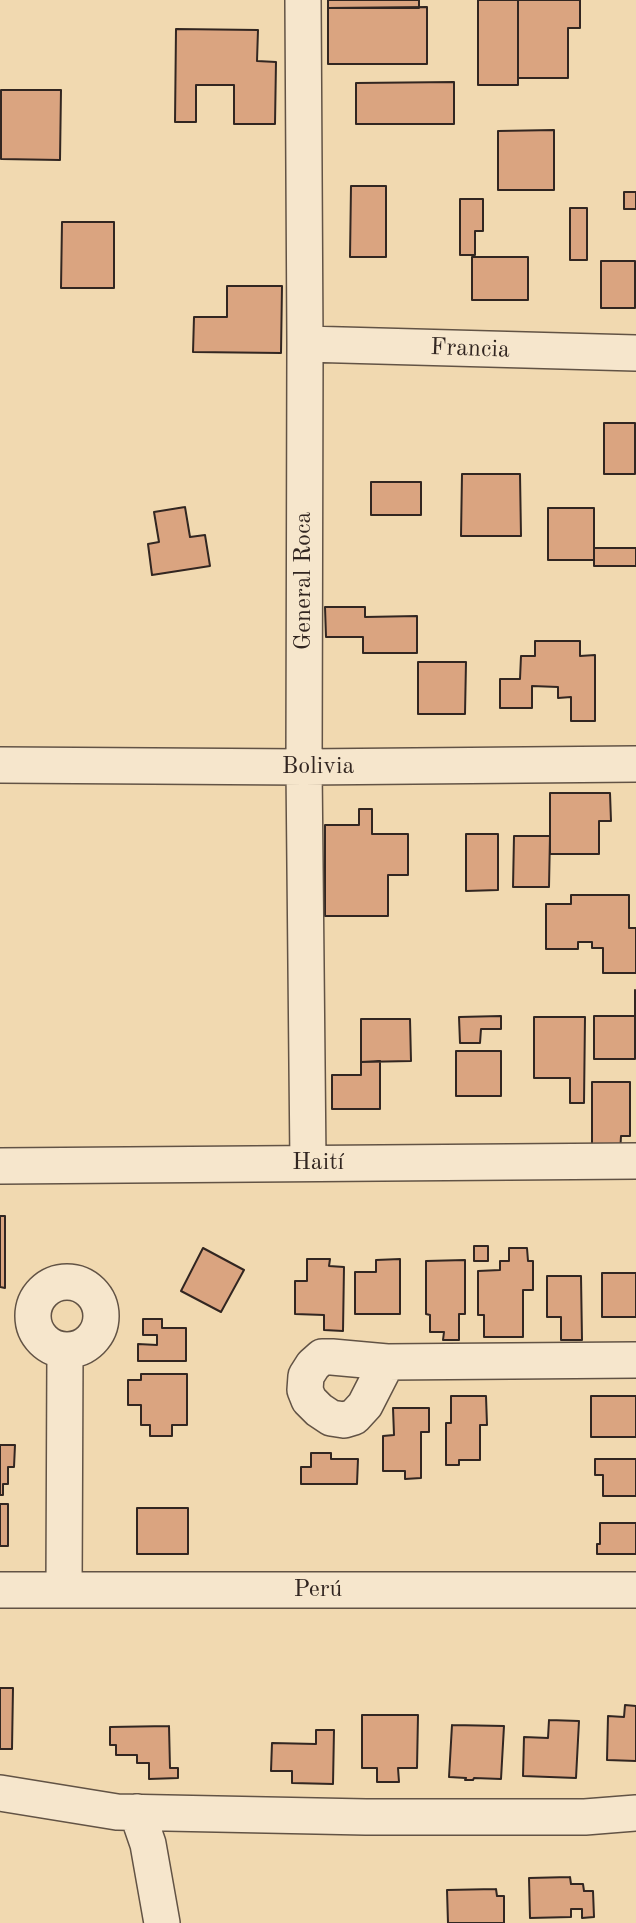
<!DOCTYPE html>
<html>
<head>
<meta charset="utf-8">
<style>
	body { margin:0 }
	canvas { display:block; background:#f1d9b0 }
</style>
</head>
<body>
<canvas width="636" height="1923"></canvas>
<script>
const g = document.querySelector('canvas').getContext('2d');
g.lineJoin = 'round';
function fill(path, color) {
  g.fillStyle = color;
  g.fill(path, 'evenodd');
}
function shape(rows) {
  const path = new Path2D();
  for (const r of rows) {
    if (r.length === 3) {
      path.moveTo(r[0] + r[2], r[1]);
      path.arc(r[0], r[1], r[2], 0, 2 * Math.PI);
      continue;
    }
    path.moveTo(r[0], r[1]);
    for (let i = 2; i < r.length; i += 2) path.lineTo(r[i], r[i + 1]);
  }
  return path;
}
function stroke(path, color, width, dash) {
  g.strokeStyle = color;
  g.lineWidth = width;
  g.lineCap = dash ? 'butt' : 'round';
  g.setLineDash(dash || []);
  g.stroke(path);
}
function write(font, color, halo, rows, align = 'center') {
  g.font = font + ' "Old Standard TT",serif';
  g.lineWidth = 6;
  g.setLineDash([]);
  g.textBaseline = 'middle';
  g.strokeStyle = halo;
  g.fillStyle = color;
  for (const [text, x, y, turn = 0] of rows) {
    g.save();
    g.translate(x, y);
    g.rotate((+turn || 0) * Math.PI / 180);
    g.textAlign = isNaN(turn) ? turn : align;
    if (halo) g.strokeText(text, 0, 0);
    g.fillText(text, 0, 0);
    g.restore();
  }
}
const building = shape([
	[328,0,419,0,419,8,328,8,328,0],
	[478,0,518,0,518,85,478,85,478,0],
	[518,0,580,0,580,28,568,28,568,78,518,78,518,0],
	[427,7,427,64,328,64,328,8,427,7],
	[176,29,258,30,257,61,276,62,275,124,234,124,234,85,196,85,196,122,175,122,176,29],
	[454,82,454,124,356,124,356,83,454,82],
	[1,90,61,90,60,160,1,159,1,90],
	[554,130,554,190,498,190,498,131,554,130],
	[351,186,386,186,386,257,350,257,351,186],
	[624,192,636,192,636,209,624,209,624,192],
	[460,199,483,199,483,231,475,231,475,255,460,255,460,199],
	[570,208,587,208,587,260,570,260,570,208],
	[62,222,114,222,114,288,61,288,62,222],
	[472,257,528,257,528,300,472,300,472,257],
	[601,261,635,261,635,308,601,308,601,261],
	[227,286,282,286,281,353,193,352,194,317,227,317,227,286],
	[604,423,635,423,635,474,604,474,604,423],
	[462,474,520,474,521,536,461,536,462,474],
	[371,482,421,482,421,515,371,515,371,482],
	[185,507,190,537,205,535,210,566,152,575,148,544,159,542,154,512,185,507],
	[548,508,594,508,594,560,548,560,548,508],
	[594,548,636,548,636,566,594,566,594,548],
	[325,607,365,607,365,617,417,616,417,653,363,653,363,637,326,637,325,607],
	[535,641,580,641,580,656,595,655,595,721,571,721,571,697,558,698,558,687,532,686,532,708,500,708,500,679,520,679,521,656,535,656,535,641],
	[418,662,466,662,465,714,418,714,418,662],
	[550,793,610,793,611,821,599,821,599,854,550,854,550,793],
	[359,809,372,809,372,834,408,834,408,875,388,875,388,916,325,916,325,825,359,825,359,809],
	[466,834,498,834,498,890,466,891,466,834],
	[514,836,550,836,549,887,513,887,514,836],
	[571,895,629,895,629,928,636,928,636,973,603,973,603,948,592,948,592,942,578,942,578,949,546,949,546,904,571,904,571,895],
	[635,990,635,1059,594,1059,594,1016,635,1016,635,990],
	[501,1016,501,1029,481,1029,480,1043,460,1043,459,1017,501,1016],
	[534,1017,585,1017,584,1103,570,1103,570,1078,534,1078,534,1017],
	[361,1019,410,1019,411,1061,361,1062,361,1019],
	[456,1051,501,1051,501,1096,456,1096,456,1051],
	[380,1061,380,1109,332,1109,332,1075,361,1075,361,1062,380,1061],
	[592,1082,630,1082,630,1136,621,1136,620,1154,592,1154,592,1082],
	[0,1216,5,1216,5,1288,0,1287,0,1216],
	[474,1246,488,1246,488,1261,474,1261,474,1246],
	[203,1248,244,1270,221,1312,181,1291,203,1248],
	[509,1248,527,1248,528,1261,533,1261,533,1290,523,1290,523,1337,484,1337,484,1315,478,1315,478,1271,500,1270,500,1261,509,1261,509,1248],
	[307,1259,330,1259,329,1266,344,1267,343,1331,324,1330,324,1315,295,1314,295,1281,307,1281,307,1259],
	[400,1259,400,1314,355,1314,355,1272,376,1272,376,1260,400,1259],
	[465,1260,465,1314,459,1314,459,1340,443,1340,444,1332,430,1332,430,1315,426,1314,426,1261,465,1260],
	[602,1273,636,1273,636,1317,602,1317,602,1273],
	[547,1276,581,1276,582,1340,561,1340,561,1317,547,1317,547,1276],
	[143,1319,162,1319,162,1328,186,1328,186,1361,138,1361,138,1344,157,1345,157,1335,143,1335,143,1319],
	[141,1374,187,1374,187,1425,172,1425,172,1436,150,1436,150,1425,141,1425,141,1405,128,1405,128,1380,141,1380,141,1374],
	[451,1396,486,1396,487,1425,480,1425,480,1460,459,1460,459,1465,446,1465,446,1423,451,1423,451,1396],
	[591,1396,636,1396,636,1437,591,1437,591,1396],
	[393,1408,429,1408,429,1432,421,1432,421,1478,405,1479,405,1471,383,1471,383,1436,394,1435,393,1408],
	[0,1445,15,1445,14,1467,8,1467,8,1484,3,1484,3,1495,0,1495,0,1445],
	[311,1453,331,1453,331,1459,358,1459,357,1484,301,1484,301,1467,311,1467,311,1453],
	[595,1459,636,1459,636,1496,603,1496,603,1475,595,1475,595,1459],
	[0,1504,8,1504,8,1546,0,1546,0,1504],
	[137,1508,188,1508,188,1554,137,1554,137,1508],
	[600,1523,636,1523,636,1554,597,1554,597,1544,600,1544,600,1523],
	[0,1688,13,1688,12,1749,0,1749,0,1688],
	[625,1705,636,1706,636,1761,607,1760,608,1716,624,1717,625,1705],
	[362,1715,418,1715,417,1768,398,1768,399,1782,377,1782,377,1768,362,1768,362,1715],
	[549,1720,579,1721,576,1778,523,1776,524,1737,548,1738,549,1720],
	[452,1725,504,1726,501,1779,474,1778,473,1780,465,1780,466,1778,449,1777,452,1725],
	[169,1726,170,1768,178,1768,178,1778,149,1779,149,1763,137,1763,137,1755,116,1755,116,1745,110,1745,110,1727,169,1726],
	[316,1730,334,1730,333,1784,292,1783,292,1771,271,1771,272,1743,316,1744,316,1730],
	[570,1877,571,1884,583,1884,584,1891,593,1891,594,1917,582,1918,582,1909,571,1909,571,1917,530,1918,529,1878,570,1877],
	[496,1889,497,1896,504,1896,504,1923,448,1923,447,1890,496,1889]
]);
fill(building, '#daa480');
stroke(building, '#322621', 2);
const minor = shape([
	[303,0,305,344,304,767,308,1163],
	[305,344,636,353],
	[0,765,304,767,636,764],
	[0,1166,636,1161],
	[67,1316,34],
	[387,1362,365,1405,354,1417,344,1420,331,1418,319,1410,309,1400,305,1390,306,1376,313,1365,322,1357,332,1357,387,1362,636,1360],
	[0,1590,636,1590],
	[64,1590,65,1351],
	[0,1793,117,1812,366,1817,585,1817,636,1813],
	[137,1812,148,1844,162,1923]
]);
stroke(minor, '#625345', 38);
stroke(minor, '#f6e6cc', 35);
write('24px', '#322621', '#f6e6cc', [
	["Francia",470,349,2],
	["General Roca",304,581,-90],
	["Bolivia",318,767],
	["Haití",318,1163],
	["Perú",318,1590]
]);
</script>
</body>
</html>
